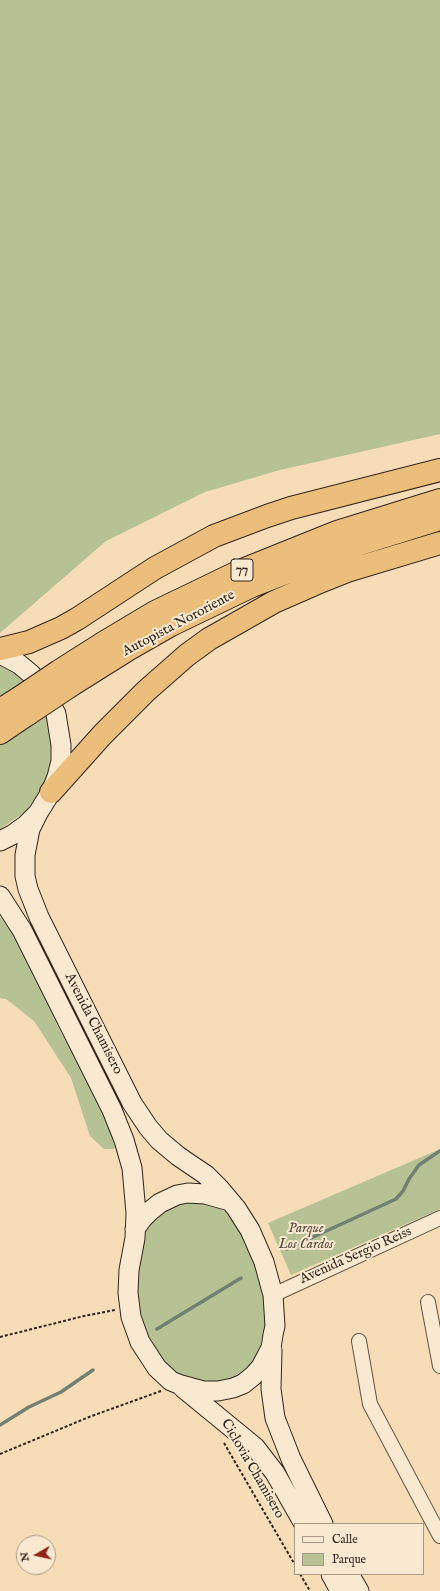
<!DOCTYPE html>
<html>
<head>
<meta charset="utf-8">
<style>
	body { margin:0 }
	#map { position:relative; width:440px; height:1591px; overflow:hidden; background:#f6ddb7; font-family:"IM FELL English",serif }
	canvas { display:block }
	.legend { position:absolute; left:294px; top:1523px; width:130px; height:52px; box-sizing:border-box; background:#f9e9d0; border:1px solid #a99b88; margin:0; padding:5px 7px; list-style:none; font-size:12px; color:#32251c }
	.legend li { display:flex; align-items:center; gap:8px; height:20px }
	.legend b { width:20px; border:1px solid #a99b88 }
	.north { position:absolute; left:16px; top:1535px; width:40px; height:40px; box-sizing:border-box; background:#f9e9d0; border:1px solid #a99b88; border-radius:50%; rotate:261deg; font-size:11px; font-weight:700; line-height:16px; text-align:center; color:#32251c }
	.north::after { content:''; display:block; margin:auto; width:14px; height:18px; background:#8f2418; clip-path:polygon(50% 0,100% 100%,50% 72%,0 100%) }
</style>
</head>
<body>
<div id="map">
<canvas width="440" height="1591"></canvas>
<ul class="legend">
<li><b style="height:5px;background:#f9e9d0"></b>Calle</li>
<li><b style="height:11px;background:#b6c293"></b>Parque</li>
</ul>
<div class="north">N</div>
</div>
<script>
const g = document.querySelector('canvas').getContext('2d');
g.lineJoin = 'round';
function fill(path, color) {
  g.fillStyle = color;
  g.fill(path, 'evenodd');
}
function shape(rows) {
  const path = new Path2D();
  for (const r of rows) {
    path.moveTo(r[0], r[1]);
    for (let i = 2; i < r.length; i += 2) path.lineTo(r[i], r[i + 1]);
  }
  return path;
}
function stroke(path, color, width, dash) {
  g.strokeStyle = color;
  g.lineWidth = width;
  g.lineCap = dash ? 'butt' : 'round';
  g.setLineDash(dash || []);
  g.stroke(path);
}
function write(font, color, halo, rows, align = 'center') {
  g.font = font + ' "IM FELL English",serif';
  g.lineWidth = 4;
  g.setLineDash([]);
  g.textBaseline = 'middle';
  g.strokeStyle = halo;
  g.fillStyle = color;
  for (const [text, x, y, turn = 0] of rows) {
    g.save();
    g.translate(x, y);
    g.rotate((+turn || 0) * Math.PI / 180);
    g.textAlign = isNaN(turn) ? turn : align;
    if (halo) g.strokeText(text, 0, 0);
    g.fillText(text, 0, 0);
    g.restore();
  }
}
fill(shape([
	[0,0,440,0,440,434,280,470,205,492,106,541,0,633],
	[0,666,17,675,39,698,51,727,52,758,43,788,25,812,0,829],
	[0,917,4,921,18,942,40,984,59,1029,82,1069,117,1146,113,1149,104,1149,90,1136,71,1078,34,1021,6,999,0,998],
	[440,1149,440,1209,291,1275,268,1223],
	[207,1200,232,1213,261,1271,268,1322,259,1361,231,1382,187,1383,160,1359,142,1329,135,1288,143,1227,169,1204]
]), '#b6c293');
stroke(shape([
	[287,1249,396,1199,403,1191,409,1179,419,1165,440,1151],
	[157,1329,241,1278],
	[0,1425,29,1407,61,1392,93,1370]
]), '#728073', 3.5);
const street = shape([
	[273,1295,440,1218],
	[428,1302,440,1366],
	[359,1341,370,1404,440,1536]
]);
const secondary = shape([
	[0,654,19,664,31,674,41,686,56,714,61,745,61,761,57,777,51,792,38,813,26,825,12,835,0,841],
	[0,896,22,930,112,1110,124,1140,132,1168,136,1213,135,1238,129,1270,128,1293,131,1317,140,1342,157,1368,171,1381,181,1385,203,1391,218,1391,233,1388,243,1384,253,1376,261,1367,271,1348,273,1335,275,1326,273,1295,264,1262,250,1230,236,1208,220,1189,206,1175,178,1156,159,1140,148,1127,132,1103,39,917,28,889,25,876,25,855,30,829,38,813],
	[135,1229,142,1219,150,1211,160,1203,177,1195,188,1193,205,1194,230,1201],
	[272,1350,271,1389,275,1418,291,1459,323,1524],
	[183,1388,255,1447,275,1473,304,1524],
	[331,1574,340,1591],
	[349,1574,359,1591]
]);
const highway = shape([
	[0,649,29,642,61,628,77,619,155,568,214,536,267,516,291,508,440,470],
	[59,671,103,643,155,612,240,571,337,532,440,500],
	[70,686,129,649,171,625,252,586,360,544,440,519],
	[0,710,19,698],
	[0,733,28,714],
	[51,792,103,734,146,691,187,655,209,639,274,602,322,581,347,571,440,543]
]);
stroke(street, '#635343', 16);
stroke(secondary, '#32251c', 21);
stroke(highway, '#32251c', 24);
stroke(shape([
	[0,1337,84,1316,115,1310],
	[224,1443,295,1565],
	[0,1454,89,1417,161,1391],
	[300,1574,310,1591]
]), '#32251c', 2, [3, 2]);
stroke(street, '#f9e9d0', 14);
stroke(secondary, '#f9e9d0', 19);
stroke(highway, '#ebbe7c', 22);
const highwayBridge = shape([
	[19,698,59,671],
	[28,714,70,686]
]);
stroke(highwayBridge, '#32251c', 24, []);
stroke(highwayBridge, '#ebbe7c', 22);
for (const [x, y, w] of [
	[242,570,22]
]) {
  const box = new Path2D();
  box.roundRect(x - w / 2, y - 11, w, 22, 3);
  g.fillStyle = '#f9e9d0';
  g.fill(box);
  stroke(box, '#32251c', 1);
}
write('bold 13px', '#32251c', null, [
	["77",242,570]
]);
write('14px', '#32251c', '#f9e9d0', [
	["Autopista Nororiente",179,624,-28],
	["Avenida Chamisero",93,1024,63],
	["Avenida Sergio Reiss",356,1256,-24],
	["Ciclovia Chamisero",252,1469,60]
]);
write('italic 14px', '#534c3a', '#f9e9d0', [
	["Parque",306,1229],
	["Los Cardos",306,1245]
]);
</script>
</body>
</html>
